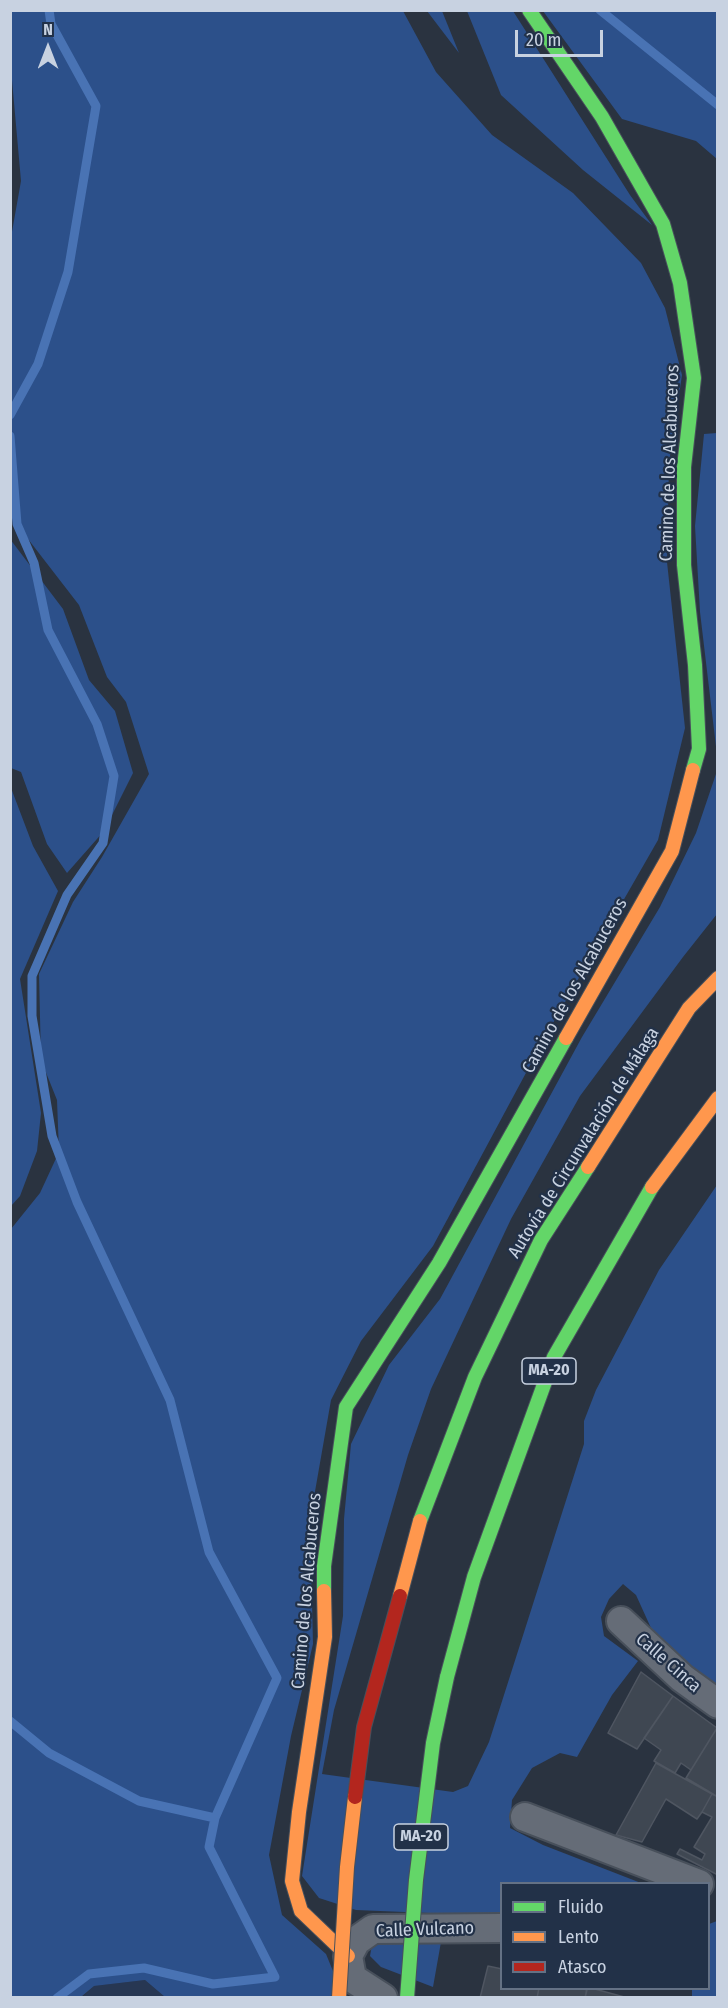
<!DOCTYPE html>
<html>
<head>
<meta charset="utf-8">
<style>
	body { margin:0 }
	#map { position:relative; width:728px; height:2008px; overflow:hidden; background:#2a3340; font-family:"Fira Sans Condensed",sans-serif }
	canvas { display:block }
	.frame { position:absolute; inset:0; border:12px solid #c8d2e1; pointer-events:none }
	.legend { position:absolute; left:500px; top:1882px; width:210px; height:108px; box-sizing:border-box; background:#223148; border:2px solid #647185; margin:0; padding:8px 10px; list-style:none; font-size:18px; color:#c8d2e1 }
	.legend li { display:flex; align-items:center; gap:12px; height:30px }
	.legend b { width:30px; border:2px solid #647185 }
	.north { position:absolute; left:18px; top:18px; width:60px; height:60px; -webkit-text-stroke:4px #223148; paint-order:stroke; rotate:0deg; font-size:16px; font-weight:700; line-height:24px; text-align:center; color:#c8d2e1 }
	.north::after { content:''; display:block; margin:auto; width:21px; height:27px; background:#c8d2e1; clip-path:polygon(50% 0,100% 100%,50% 72%,0 100%) }
	.scale { position:absolute; left:515px; top:30px; width:88px; height:27px; box-sizing:border-box; border:3px solid #c8d2e1; border-top:0; padding-left:8px; font-size:18px; line-height:21px; white-space:nowrap; color:#c8d2e1; -webkit-text-stroke:4px #223148; paint-order:stroke }
</style>
</head>
<body>
<div id="map">
<canvas width="728" height="2008"></canvas>
<div class="frame"></div>
<ul class="legend">
<li><b style="height:8px;background:#63d668"></b>Fluido</li>
<li><b style="height:8px;background:#ff974d"></b>Lento</li>
<li><b style="height:8px;background:#b3261e"></b>Atasco</li>
</ul>
<div class="north">N</div>
<div class="scale">20 m</div>
</div>
<script>
const g = document.querySelector('canvas').getContext('2d');
g.lineJoin = 'round';
function fill(path, color) {
  g.fillStyle = color;
  g.fill(path, 'evenodd');
}
function shape(rows) {
  const path = new Path2D();
  for (const r of rows) {
    path.moveTo(r[0], r[1]);
    for (let i = 2; i < r.length; i += 2) path.lineTo(r[i], r[i + 1]);
  }
  return path;
}
function stroke(path, color, width, dash) {
  g.strokeStyle = color;
  g.lineWidth = width;
  g.lineCap = dash ? 'butt' : 'round';
  g.setLineDash(dash || []);
  g.stroke(path);
}
function write(font, color, halo, rows, align = 'center') {
  g.font = font + ' "Fira Sans Condensed",sans-serif';
  g.lineWidth = 4.5;
  g.setLineDash([]);
  g.textBaseline = 'middle';
  g.strokeStyle = halo;
  g.fillStyle = color;
  for (const [text, x, y, turn = 0] of rows) {
    g.save();
    g.translate(x, y);
    g.rotate((+turn || 0) * Math.PI / 180);
    g.textAlign = isNaN(turn) ? turn : align;
    if (halo) g.strokeText(text, 0, 0);
    g.fillText(text, 0, 0);
    g.restore();
  }
}
fill(shape([
	[145,1980,165,1997,81,1998,94,1986]
]), '#273753');
fill(shape([
	[11,11,403,11,436,72,492,135,573,193,641,263,665,308,682,375,669,463,667,562,685,728,658,840,549,1030,433,1246,361,1341,331,1400,310,1520,313,1644,291,1736,269,1855,282,1915,326,1954,344,1998,165,1997,145,1980,94,1986,81,1997,11,1998,11,1229,40,1193,59,1152,57,1100,41,1060,39,974,73,902,102,857,149,774,126,702,107,677,79,605,11,517,10,243,21,181,11,69],
	[427,11,442,11,459,53],
	[467,11,513,11,630,195,652,225,583,170,501,95],
	[543,11,717,11,717,159,696,141,622,119],
	[717,433,717,755,700,612,695,526,704,434],
	[10,539,63,609,89,680,115,711,133,773,104,831,67,873,47,844,21,772,11,768],
	[717,771,717,914,683,957,580,1096,511,1219,431,1389,408,1455,334,1710,322,1774,453,1792,468,1786,489,1742,584,1444,584,1421,596,1390,659,1270,717,1185,717,1690,692,1669,651,1628,636,1595,623,1584,609,1599,601,1617,604,1636,638,1661,612,1695,577,1757,560,1753,532,1768,512,1800,510,1828,543,1845,641,1883,502,1884,501,1916,356,1910,319,1898,302,1876,343,1616,344,1519,351,1444,389,1365,440,1299,582,1037,660,907,696,833],
	[11,788,33,846,58,891,20,979,41,1113,37,1151,20,1196,11,1206],
	[717,1921,717,1997,692,1997,692,1989,708,1988,709,1924],
	[383,1940,441,1942,433,1987,381,1967,370,1956,372,1945]
]), '#2c508a');
stroke(shape([
	[600,10,718,105],
	[10,415,38,364,68,272,96,106,51,24,49,10],
	[10,436,17,524,34,563,48,630,97,724,114,776,103,843,67,895,32,976,32,1016,52,1136,77,1202,170,1400,209,1552,277,1678,215,1818,209,1847,275,1977,213,1984,144,1968,89,1974,57,1998],
	[10,1721,49,1753,139,1801,215,1818]
]), '#4973b4', 9);
const building = shape([
	[641,1672,673,1696,637,1749,608,1733,641,1672],
	[673,1696,717,1728,691,1770,681,1763,675,1773,654,1761,661,1750,644,1738,673,1696],
	[717,1728,718,1728,718,1797,686,1778,717,1728],
	[656,1763,712,1794,702,1812,697,1819,666,1799,642,1842,616,1835,656,1763],
	[712,1794,718,1797,718,1875,677,1854,680,1849,702,1860,705,1854,694,1847,712,1817,702,1812,712,1794],
	[488,1966,502,1969,502,1988,539,1988,537,1998,480,1998,488,1966],
	[539,1988,581,1988,587,1990,585,1998,537,1998,539,1988],
	[587,1988,591,1988,628,1998,585,1998,587,1988]
]);
fill(building, '#3f4752');
stroke(building, '#4f5661', 1.5);
const street = shape([
	[621,1621,682,1678,718,1704],
	[525,1817,699,1884],
	[383,1998,352,1978,348,1956,356,1941,373,1929,502,1928]
]);
const fast = shape([
	[529,10,602,117,663,224,680,283,694,378,684,467,684,565,695,665,699,749,693,770],
	[420,1521,475,1377,541,1240,588,1167],
	[324,1591,324,1566,346,1407,439,1263,566,1038],
	[447,1677,474,1577,554,1357,652,1187]
]);
const slow = shape([
	[566,1038,672,851,693,770],
	[588,1167,689,1008,718,978],
	[652,1187,718,1098],
	[324,1591,325,1637,299,1812,292,1881,301,1911,348,1956]
]);
stroke(street, '#48505b', 32);
stroke(fast, '#48505b', 16);
stroke(slow, '#48505b', 16);
stroke(street, '#656c77', 28);
stroke(fast, '#63d668', 14);
stroke(slow, '#ff974d', 14);
const fastBridge = shape([
	[407,1998,416,1880,433,1743,447,1677]
]);
const slowBridge = shape([
	[400,1596,420,1521],
	[339,1998,347,1867,355,1797]
]);
const jamBridge = shape([
	[355,1797,364,1727,400,1596]
]);
stroke(fastBridge, '#48505b', 16, []);
stroke(slowBridge, '#48505b', 16, []);
stroke(jamBridge, '#48505b', 16, []);
stroke(fastBridge, '#63d668', 14);
stroke(slowBridge, '#ff974d', 14);
stroke(jamBridge, '#b3261e', 14);
for (const [x, y, w] of [
	[549,1371,54],
	[421,1837,54]
]) {
  const box = new Path2D();
  box.roundRect(x - w / 2, y - 13, w, 26, 4.5);
  g.fillStyle = '#223148';
  g.fill(box);
  stroke(box, '#c8d2e1', 1.5);
}
write('bold 16px', '#c8d2e1', null, [
	["MA-20",549,1371],
	["MA-20",421,1837]
]);
write('18px', '#c8d2e1', '#223148', [
	["Camino de los Alcabuceros",670,463,-88],
	["Camino de los Alcabuceros",575,986,-61],
	["Autovía de Circunvalación de Málaga",584,1143,-58],
	["Camino de los Alcabuceros",307,1591,-85],
	["Calle Cinca",668,1663,41],
	["Calle Vulcano",425,1930,-2]
]);
</script>
</body>
</html>
